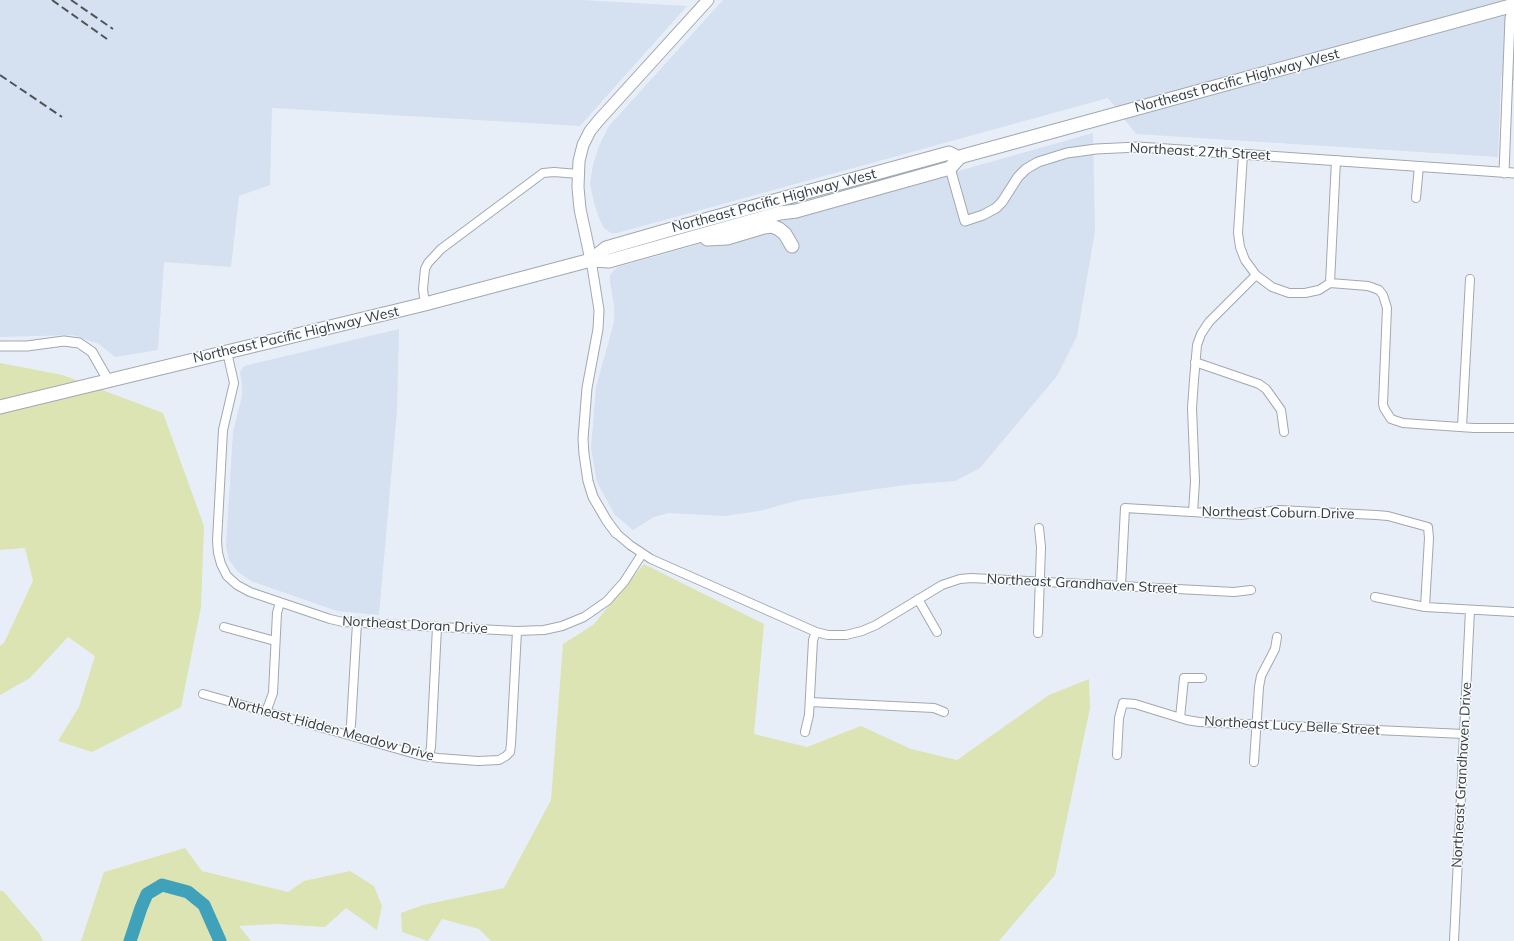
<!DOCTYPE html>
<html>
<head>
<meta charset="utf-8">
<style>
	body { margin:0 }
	canvas { display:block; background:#e7eef7 }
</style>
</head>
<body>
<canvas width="1514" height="941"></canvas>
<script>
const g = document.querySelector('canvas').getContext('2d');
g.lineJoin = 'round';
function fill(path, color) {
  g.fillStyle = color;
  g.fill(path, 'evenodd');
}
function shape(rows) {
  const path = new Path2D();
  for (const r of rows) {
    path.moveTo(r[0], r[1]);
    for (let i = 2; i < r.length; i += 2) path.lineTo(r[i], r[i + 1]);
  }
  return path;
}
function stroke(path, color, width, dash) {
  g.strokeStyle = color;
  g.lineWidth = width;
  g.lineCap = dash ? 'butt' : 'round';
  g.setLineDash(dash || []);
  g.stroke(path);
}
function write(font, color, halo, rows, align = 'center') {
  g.font = font + ' Mulish,sans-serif';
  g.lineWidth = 3;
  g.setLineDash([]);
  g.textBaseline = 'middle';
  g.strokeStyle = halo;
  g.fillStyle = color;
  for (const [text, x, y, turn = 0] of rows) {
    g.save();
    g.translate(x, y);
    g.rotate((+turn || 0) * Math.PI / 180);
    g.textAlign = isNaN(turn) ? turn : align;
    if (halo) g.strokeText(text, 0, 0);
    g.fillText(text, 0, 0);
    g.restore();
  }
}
fill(shape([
	[0,0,582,0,687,6,580,126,272,108,270,185,239,196,231,267,164,262,158,350,115,357,99,344,73,335,0,337],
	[723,0,1514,0,1514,81,1501,75,1498,157,1136,134,1108,98,617,233,611,233,604,228,599,218,594,203,590,183,593,165,599,146,609,126],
	[1093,133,1095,231,1077,336,1057,376,980,468,955,481,905,485,800,500,759,511,725,516,669,513,654,517,633,530,615,515,597,482,591,448,596,387,614,322,614,306,610,281,610,275,614,270,618,267],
	[399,329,397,410,379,615,337,611,251,581,238,572,229,560,226,546,233,432,242,396,242,383,240,372,244,366]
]), '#d5e0f0');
fill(shape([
	[0,363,63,375,163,413,204,526,201,607,181,707,92,752,58,741,79,707,95,656,68,637,30,678,0,695,0,646,4,643,33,581,25,548,0,550],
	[644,564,764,624,754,734,807,747,861,726,911,749,957,760,1049,695,1089,679,1090,708,1055,875,999,941,491,941,479,929,442,919,428,941,402,932,401,913,423,905,504,888,551,800,563,644,593,625],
	[185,848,202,871,288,892,304,881,350,871,374,886,382,906,377,930,346,908,325,927,277,924,239,926,251,941,81,941,104,872],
	[0,890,4,892,39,933,43,941,0,941]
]), '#dde4b3');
stroke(shape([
	[130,941,141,908,147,894,162,885,188,892,204,905,220,941]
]), '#3fa2ba', 13);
const minor = shape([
	[1243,154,1238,233,1240,247,1245,260,1256,275,1272,287,1289,293,1305,293,1319,290,1330,283],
	[1416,198,1419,166],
	[1330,283,1368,286,1379,290,1383,295,1387,308,1383,404,1384,408,1391,419,1403,423,1474,428,1514,428],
	[1330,283,1336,160],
	[425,304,423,289,425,269,428,263,441,249,543,173,554,172,578,174],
	[227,352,234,383,223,430,217,541,218,553,221,564,227,576,237,585,250,592,330,619,343,622,517,631,544,630,562,626,584,617,607,601,624,582,642,554],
	[1195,362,1259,384,1266,389,1281,410,1284,432],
	[1462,427,1470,279],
	[1193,512,1195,482,1192,408,1194,380,1197,345,1201,334,1209,322,1256,275],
	[616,533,630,545,651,559,816,632,828,635,846,635,862,631,876,625,942,585,960,579,971,578,1234,592,1251,590],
	[1121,586,1125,508,1241,515,1279,510,1376,515,1388,516,1428,527,1429,538,1425,607],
	[1375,597,1425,607,1514,612],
	[918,599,937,632],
	[224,627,275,641],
	[1038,633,1041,547,1039,528],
	[203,694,419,755,438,758,478,761,499,760,506,756,510,752,511,744,517,631],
	[810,702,934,708,944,712],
	[266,712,273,693,277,613,280,602],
	[1180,718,1184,678,1202,678],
	[805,732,809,715,813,640,816,632],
	[348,735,351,725,357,623],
	[1117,755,1119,718,1123,703,1135,704,1187,720,1199,722,1464,734],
	[429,757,431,747,437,627],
	[1254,762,1259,687,1261,676,1275,649,1277,637],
	[1454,941,1470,610]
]);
const tertiary = shape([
	[950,168,965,221,983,215,996,208,1002,202,1018,177,1026,169,1038,162,1067,153,1096,149,1138,147,1514,173],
	[1504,173,1510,18,1514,5],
	[591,260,599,310,598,329,587,388,583,439,584,454,588,481,593,497,607,521,616,533],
	[0,346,27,346,64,341,79,343,92,352,108,380]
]);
const secondary = shape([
	[591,260,580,209,578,187,579,161,583,145,590,131,599,120,708,0]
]);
const trunk = shape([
	[707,239,727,238,764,227,772,226,779,229,785,234,792,246],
	[591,260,606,248,672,229,949,153,959,158],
	[0,407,425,304,591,260,609,261,780,213,796,211,950,168,959,158,963,156,1514,5]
]);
stroke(minor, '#a2a8b1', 10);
stroke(tertiary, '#a2a8b1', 11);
stroke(secondary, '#a2a8b1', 13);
stroke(trunk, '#a2a8b1', 15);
stroke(minor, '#fff', 8);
stroke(tertiary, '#fff', 9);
stroke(secondary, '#fff', 11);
stroke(trunk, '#fff', 13);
stroke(shape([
	[52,0,107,39],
	[71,0,113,29],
	[0,75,62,117]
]), '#505458', 2, [8, 4]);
write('14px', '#373a3d', '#f8fbfe', [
	["Northeast Pacific Highway West",1237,81,-15],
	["Northeast 27th Street",1200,152,3],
	["Northeast Pacific Highway West",774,201,-15],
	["Northeast Pacific Highway West",296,335,-13],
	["Northeast Coburn Drive",1278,513,1],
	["Northeast Grandhaven Street",1082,584,3],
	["Northeast Doran Drive",415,625,3],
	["Northeast Lucy Belle Street",1292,726,3],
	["Northeast Hidden Meadow Drive",331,729,15],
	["Northeast Grandhaven Drive",1462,775,-87]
]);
</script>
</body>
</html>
